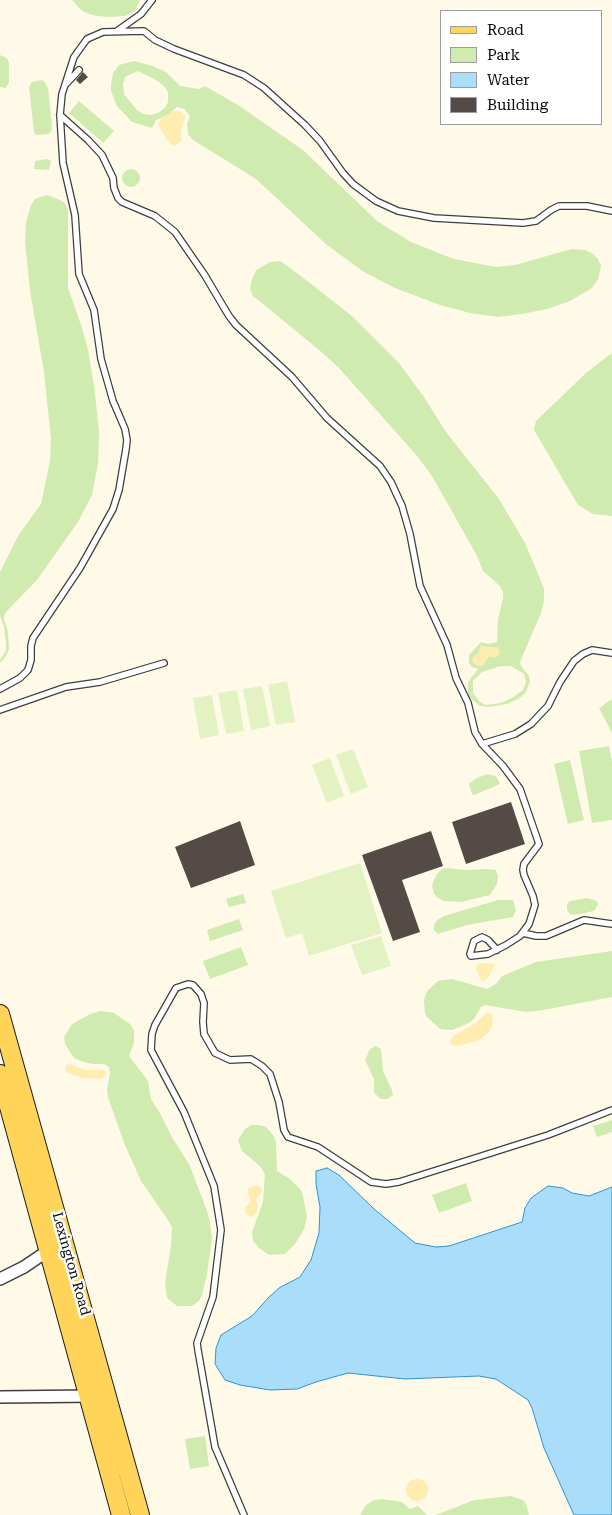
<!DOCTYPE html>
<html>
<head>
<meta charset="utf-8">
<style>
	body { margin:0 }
	#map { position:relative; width:612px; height:1515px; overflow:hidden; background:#fffae8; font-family:"Roboto Serif",serif }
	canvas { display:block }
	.legend { position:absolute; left:440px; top:10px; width:162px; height:115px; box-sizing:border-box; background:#fff; border:1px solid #9d9d9d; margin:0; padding:6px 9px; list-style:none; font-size:15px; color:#0b0b0b }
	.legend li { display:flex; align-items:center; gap:10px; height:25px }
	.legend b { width:25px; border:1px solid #9d9d9d }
</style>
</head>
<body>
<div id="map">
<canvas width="612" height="1515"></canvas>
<ul class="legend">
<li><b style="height:6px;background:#ffd458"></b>Road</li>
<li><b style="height:14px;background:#d0ebb0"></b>Park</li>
<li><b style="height:14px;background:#aaddfa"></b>Water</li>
<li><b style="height:14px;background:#544b46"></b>Building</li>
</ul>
</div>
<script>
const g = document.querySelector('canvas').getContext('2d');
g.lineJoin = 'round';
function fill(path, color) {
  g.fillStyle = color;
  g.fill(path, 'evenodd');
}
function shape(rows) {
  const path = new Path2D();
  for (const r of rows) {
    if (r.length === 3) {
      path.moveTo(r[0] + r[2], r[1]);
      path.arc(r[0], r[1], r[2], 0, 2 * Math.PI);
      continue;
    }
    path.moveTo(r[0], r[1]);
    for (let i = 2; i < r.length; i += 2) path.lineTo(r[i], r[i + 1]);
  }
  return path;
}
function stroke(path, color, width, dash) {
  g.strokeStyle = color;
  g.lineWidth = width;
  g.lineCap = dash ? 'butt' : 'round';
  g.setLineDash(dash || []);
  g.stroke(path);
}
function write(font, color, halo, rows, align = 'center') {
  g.font = font + ' "Roboto Serif",serif';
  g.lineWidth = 5;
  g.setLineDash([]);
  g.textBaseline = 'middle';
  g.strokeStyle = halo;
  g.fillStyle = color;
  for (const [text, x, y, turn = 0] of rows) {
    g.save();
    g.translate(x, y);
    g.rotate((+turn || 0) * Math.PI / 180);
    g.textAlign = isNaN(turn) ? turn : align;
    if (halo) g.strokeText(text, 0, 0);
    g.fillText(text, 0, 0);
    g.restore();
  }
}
fill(shape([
	[72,0,140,0,135,11,125,16,110,17,96,16,84,12,78,7],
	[0,55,7,58,9,63,9,82,6,88,0,87],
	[134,61,153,66,166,72,180,86,199,89,205,86,238,105,303,150,377,221,411,242,454,259,496,267,515,265,572,249,585,250,592,253,598,259,601,266,598,279,592,288,570,301,547,309,522,314,498,317,470,313,440,305,395,288,364,272,353,264,327,245,256,179,193,140,188,134,187,124,190,116,184,109,177,107,169,114,156,120,152,128,132,122,117,106,111,91,111,84,113,73,119,65],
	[138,71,156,80,164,86,168,92,168,102,165,108,158,113,151,115,143,114,137,110,124,94,123,84,125,77],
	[41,80,44,81,48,88,52,126,51,132,48,134,36,135,34,132,29,87,32,82],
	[79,101,114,131,103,143,69,113],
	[47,159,51,161,49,170,34,169,35,161],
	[131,178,9],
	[47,195,60,200,65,203,68,209,68,288,82,328,88,349,95,392,99,433,98,464,92,495,78,522,37,580,5,613,4,619,8,632,9,649,6,656,0,663,0,660,6,650,6,644,4,627,0,616,0,572,18,536,41,504,50,461,51,439,44,372,30,291,25,242,26,222,31,205,35,199],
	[280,261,297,273,352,316,399,363,424,397,446,432,499,499,525,543,541,581,544,589,544,601,541,613,520,662,521,666,529,676,530,681,526,692,520,698,507,704,489,707,480,706,470,698,468,692,468,682,478,669,472,667,469,663,469,655,481,642,488,644,497,642,498,619,503,598,503,592,500,586,483,571,476,554,432,476,418,457,338,367,318,349,253,296,250,289,252,279,256,270,270,262],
	[492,647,492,657,489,656,483,665,480,666,473,657,479,653,480,648],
	[501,666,511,666,524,674,526,682,523,690,512,698,501,703,486,705,480,702,473,693,473,681,482,672],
	[612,353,612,516,593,514,578,505,534,430,536,421,587,372],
	[612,699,612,733,599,708],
	[609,746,612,762,612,820,592,823,579,751],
	[570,760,584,820,568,824,554,764],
	[487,774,496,776,500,784,474,795,472,794,469,784,475,779],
	[446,868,466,870,486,869,496,870,498,877,497,884,490,895,461,902,444,901,438,898,434,894,432,886,434,880,437,874,442,869],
	[243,894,246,903,229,907,226,899],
	[587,898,597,901,598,904,594,911,574,915,570,914,567,910,567,904,570,901],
	[498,900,513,900,516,910,513,917,467,925,438,934,434,930,434,925,437,920,444,916],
	[239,919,243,930,210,941,207,930],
	[241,947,248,965,210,979,203,961],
	[612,951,612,997,543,1010,526,1012,485,1005,481,1007,474,1019,467,1024,452,1030,440,1029,427,1017,425,1013,424,1001,425,996,428,990,438,981,452,979,487,989,496,984,502,976,536,962],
	[100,1011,114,1013,130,1024,134,1030,134,1043,129,1056,148,1081,151,1099,160,1113,173,1139,189,1164,206,1208,210,1222,212,1239,207,1274,202,1295,199,1301,192,1306,177,1306,167,1298,165,1283,171,1245,172,1228,170,1223,141,1181,124,1143,108,1097,107,1089,110,1073,109,1067,104,1064,93,1064,84,1062,74,1058,65,1044,64,1037,72,1024,90,1014],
	[376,1046,381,1049,383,1071,392,1090,393,1095,387,1099,381,1099,374,1093,374,1079,365,1060,370,1049],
	[612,1120,612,1132,597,1137,593,1126],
	[251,1125,259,1125,266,1127,273,1135,276,1142,277,1171,290,1179,301,1190,303,1196,307,1217,304,1229,295,1244,285,1254,269,1255,259,1248,253,1241,252,1232,263,1202,265,1174,260,1166,242,1151,238,1140,245,1129],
	[466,1183,472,1201,439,1213,432,1195],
	[205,1436,209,1466,190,1469,185,1439],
	[511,1496,523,1500,526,1504,529,1515,436,1515,474,1500],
	[382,1499,402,1502,410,1509,418,1506,427,1515,360,1515,366,1505,374,1500]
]), '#d0ebb0');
fill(shape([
	[173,111,180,111,185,115,185,118,181,128,181,142,174,146,169,143,158,125,161,118],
	[481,645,489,648,498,647,500,654,495,658,489,656,483,665,477,666,472,662,473,657,479,653],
	[481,963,495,964,489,977,483,981,480,979,476,968,477,965],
	[487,1012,493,1016,492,1027,488,1033,479,1040,459,1046,451,1045,450,1042,453,1036,476,1023],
	[70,1064,85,1070,103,1070,106,1072,105,1076,100,1079,82,1078,65,1071,66,1065],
	[254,1186,261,1187,262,1191,256,1200,258,1207,257,1212,251,1217,246,1214,245,1208,251,1201,247,1192,248,1189],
	[417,1490,11]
]), '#feecb1');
fill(shape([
	[287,681,295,722,276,725,268,685],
	[262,686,270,726,251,730,243,689],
	[237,690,244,731,226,734,218,693],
	[212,695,219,735,200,739,193,698],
	[353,749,368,787,351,794,336,755],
	[330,758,344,796,327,803,312,765],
	[360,863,382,933,309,956,302,933,286,938,271,891],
	[381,936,391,966,362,975,351,945]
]), '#e2f2c3');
const water = shape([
	[327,1168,339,1175,373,1208,415,1243,436,1247,449,1246,522,1222,525,1208,531,1198,548,1186,563,1188,572,1193,589,1196,612,1187,612,1515,574,1515,544,1448,532,1408,528,1400,496,1379,479,1376,405,1379,348,1373,316,1382,297,1389,270,1390,240,1385,225,1380,215,1364,216,1348,221,1335,252,1316,268,1298,279,1288,300,1277,311,1260,319,1233,320,1207,316,1184,316,1171,327,1168]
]);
fill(water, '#aaddfa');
stroke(water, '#2c94d5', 1);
fill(shape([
	[83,72,88,77,80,84,76,80],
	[511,802,525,844,466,864,452,822],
	[240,821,255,865,191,888,175,847],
	[431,831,443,866,402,880,420,932,393,941,362,855]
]), '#544b46');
const service = shape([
	[117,31,141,14,152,0],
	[65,85,79,70],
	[60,115,88,140,102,155,113,178,114,188,118,198,122,202,155,216,175,232,204,274,229,316,236,325,292,377,327,418,380,466,391,482,402,506,410,534,420,586,447,645,456,678,468,703,475,732,482,744],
	[0,689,20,678,28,670,31,660,31,646,33,638,80,568,113,509,119,490,126,449,127,440,125,429,113,401,101,359,94,310,79,274,75,215,63,163,60,115,62,94,74,57,87,39,103,32,144,31,155,40,174,49,244,75,264,88,305,125,320,141,343,173,353,184,376,201,398,211,434,218,523,223,536,221,551,210,559,206,587,206,612,211],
	[0,710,66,687,100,682,164,663],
	[523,933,536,936,546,936,584,920,612,924],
	[497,950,488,940,482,937,474,941,470,954,471,956,488,954,506,945,520,936,529,924,535,905,533,896,524,875,523,870,524,864,539,844,520,789,503,766,482,744,515,734,531,724,548,706,560,682,574,661,583,654,592,650,612,653],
	[244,1515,215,1447,198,1350,197,1343,213,1297,221,1230,214,1186,184,1112,151,1050,152,1034,155,1025,176,988,188,984,193,985,201,994,204,1003,203,1022,204,1034,215,1053,230,1060,251,1059,262,1066,270,1074,279,1102,284,1130,288,1137,318,1147,371,1182,386,1184,399,1182,548,1135,612,1110]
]);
const minor = shape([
	[0,1279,24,1267,52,1248],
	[0,1397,93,1396]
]);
const primary = shape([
	[0,1014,140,1515],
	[0,1074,121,1515]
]);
stroke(service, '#3e3e3e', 8);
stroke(minor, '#3e3e3e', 14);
stroke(primary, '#1c1c1c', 20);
stroke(service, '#fff', 5.5);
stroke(minor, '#fff', 11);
stroke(primary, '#ffd458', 18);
write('14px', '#0b0b0b', '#fff', [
	["Lexington Road",71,1264,74]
]);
</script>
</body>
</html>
